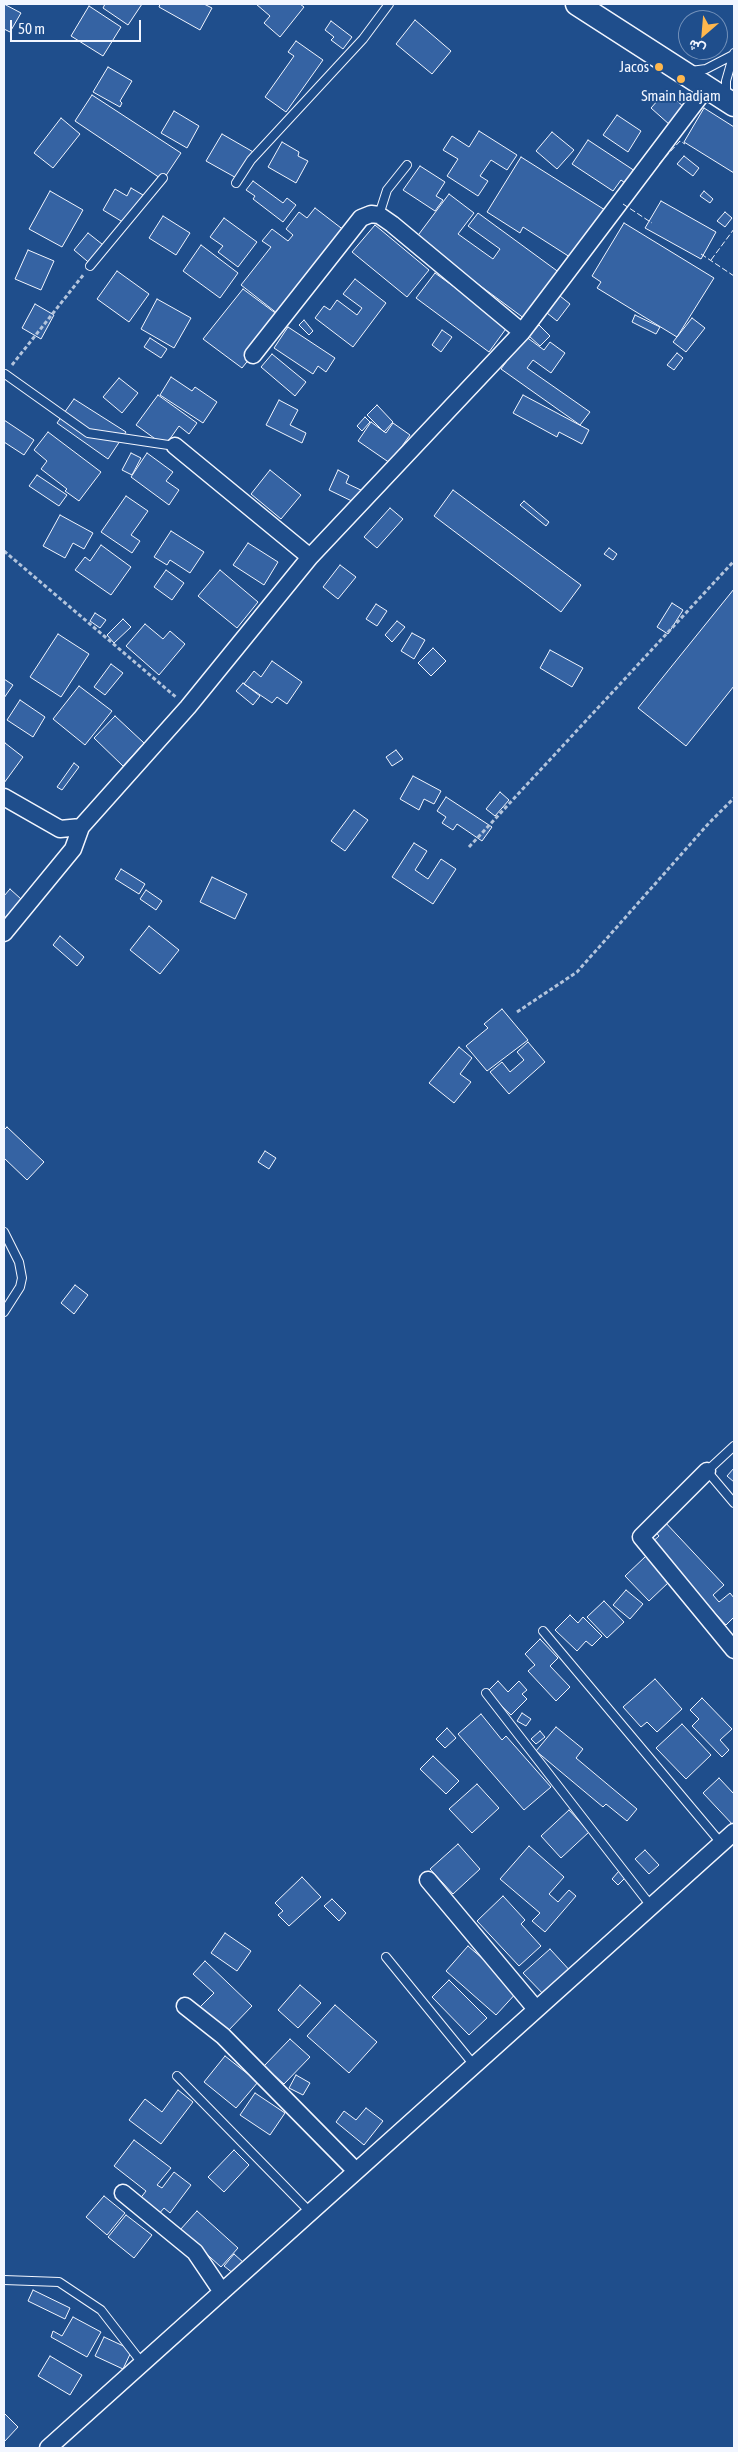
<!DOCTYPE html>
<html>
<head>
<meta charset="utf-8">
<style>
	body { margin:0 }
	#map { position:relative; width:738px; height:2452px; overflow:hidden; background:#1f4e8c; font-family:"Asap Condensed",Vazirmatn,sans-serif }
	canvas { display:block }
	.frame { position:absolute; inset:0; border:5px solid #f2f6ff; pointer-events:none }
	.north { position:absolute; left:678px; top:10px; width:50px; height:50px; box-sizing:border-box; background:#1f4e8c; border:1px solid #7391ba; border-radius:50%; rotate:207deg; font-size:14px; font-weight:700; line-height:20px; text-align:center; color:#f2f6ff }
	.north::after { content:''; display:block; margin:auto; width:18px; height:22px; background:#ffb74d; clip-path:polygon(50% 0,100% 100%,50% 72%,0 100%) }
	.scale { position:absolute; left:10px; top:20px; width:131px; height:22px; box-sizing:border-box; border:2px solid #f2f6ff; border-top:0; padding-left:6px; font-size:15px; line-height:18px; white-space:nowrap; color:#f2f6ff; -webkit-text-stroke:4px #1f4e8c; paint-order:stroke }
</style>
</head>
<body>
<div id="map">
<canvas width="738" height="2452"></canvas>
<div class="frame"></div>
<div class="north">ش</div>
<div class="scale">50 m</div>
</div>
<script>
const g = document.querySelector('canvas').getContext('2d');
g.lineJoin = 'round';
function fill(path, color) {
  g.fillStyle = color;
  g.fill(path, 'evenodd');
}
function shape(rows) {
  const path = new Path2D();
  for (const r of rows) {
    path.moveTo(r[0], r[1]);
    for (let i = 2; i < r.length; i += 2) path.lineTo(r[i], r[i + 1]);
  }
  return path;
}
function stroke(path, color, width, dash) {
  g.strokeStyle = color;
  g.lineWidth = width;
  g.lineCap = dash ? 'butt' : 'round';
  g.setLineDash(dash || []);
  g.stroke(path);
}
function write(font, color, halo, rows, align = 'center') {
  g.font = font + ' "Asap Condensed",sans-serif';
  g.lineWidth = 4;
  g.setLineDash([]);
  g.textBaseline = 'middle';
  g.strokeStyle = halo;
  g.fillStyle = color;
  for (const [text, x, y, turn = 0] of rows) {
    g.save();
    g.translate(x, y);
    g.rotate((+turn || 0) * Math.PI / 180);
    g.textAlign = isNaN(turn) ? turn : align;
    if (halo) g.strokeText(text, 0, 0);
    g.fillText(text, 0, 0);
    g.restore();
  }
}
const building = shape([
	[4,4,21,13,10,32,4,29,4,4],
	[105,4,142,4,128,25,103,8,105,4],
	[160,4,204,4,212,8,200,30,159,7,160,4],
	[256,4,300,4,304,7,280,37,264,23,270,16,256,4],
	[89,6,121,27,103,56,71,36,89,6],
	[415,20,451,51,432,74,396,44,415,20],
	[331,21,352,37,343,49,331,40,334,37,325,30,331,21],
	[296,41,323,60,286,112,265,97,294,56,288,52,296,41],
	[108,67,132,81,120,101,122,103,120,107,93,92,108,67],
	[666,91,685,108,670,125,651,108,666,91],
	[92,95,181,153,163,180,75,121,92,95],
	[704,108,734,127,734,173,684,142,704,108],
	[174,111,199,126,187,148,161,133,174,111],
	[617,115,641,131,628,152,603,135,617,115],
	[61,118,80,134,53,168,34,153,61,118],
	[479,131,517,155,507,170,491,160,480,176,488,181,478,196,447,176,458,159,443,150,452,136,469,147,479,131],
	[552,132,574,150,557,169,536,151,552,132],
	[222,134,255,153,240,180,206,161,222,134],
	[588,140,638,173,629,186,621,180,613,191,572,164,588,140],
	[282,142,299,152,298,156,308,161,296,183,268,167,282,142],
	[684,156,699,168,693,176,677,164,684,156],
	[521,157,605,210,573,259,523,227,520,233,487,212,521,157],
	[420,166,445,182,436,196,443,200,435,211,403,190,420,166],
	[253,181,283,203,287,198,296,205,283,222,253,199,255,196,246,190,253,181],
	[131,188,143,195,126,224,103,210,115,189,127,196,131,188],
	[50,191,83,210,62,247,29,229,50,191],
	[704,191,713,199,710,203,700,196,704,191],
	[449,194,474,213,458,234,493,259,500,249,468,226,478,213,560,273,525,319,416,238,449,194],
	[661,201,716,232,701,259,645,228,661,201],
	[315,208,345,231,278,314,241,285,271,247,262,241,272,229,288,241,293,235,286,229,299,212,307,218,315,208],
	[725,212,732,218,725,227,717,221,725,212],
	[163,216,190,233,176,255,149,238,163,216],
	[224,218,257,242,238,267,218,252,223,246,210,237,224,218],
	[624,223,714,278,677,337,597,288,601,282,592,276,624,223],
	[375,225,429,270,407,297,352,252,375,225],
	[88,233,107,248,93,266,74,250,88,233],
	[201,245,238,273,220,298,183,271,201,245],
	[28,250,54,261,41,290,15,279,28,250],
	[117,271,149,294,129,322,97,299,117,271],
	[435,273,508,326,489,352,416,298,435,273],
	[355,279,386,303,353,347,315,318,324,306,330,310,337,300,357,315,362,308,343,294,355,279],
	[243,289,282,318,242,368,203,339,243,289],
	[560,296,570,304,557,321,547,313,560,296],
	[157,299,191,318,174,348,141,329,157,299],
	[35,304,54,315,41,339,22,328,35,304],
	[635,315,660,327,656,334,632,322,635,315],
	[692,318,705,328,686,352,673,342,692,318],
	[304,320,313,331,309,335,299,325,304,320],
	[539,325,550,336,540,346,529,336,539,325],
	[288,327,335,358,326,372,318,366,313,374,274,348,288,327],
	[442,330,452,337,441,352,432,345,442,330],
	[525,336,544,350,550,342,565,353,551,373,533,360,527,368,590,412,580,425,501,369,525,336],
	[150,338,167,349,161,358,144,347,150,338],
	[677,353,683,358,674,370,667,365,677,353],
	[272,354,306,382,295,396,261,367,272,354],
	[171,377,192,391,195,387,217,402,203,423,160,395,171,377],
	[119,378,138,393,122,413,103,397,119,378],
	[158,395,197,423,189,434,179,426,165,446,136,425,158,395],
	[523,395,589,430,582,444,559,432,557,437,513,413,523,395],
	[74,399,126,432,108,459,57,423,74,399],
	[279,400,298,410,290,425,306,433,302,443,266,425,279,400],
	[377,405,393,422,384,432,367,415,377,405],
	[365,417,370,422,362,431,357,426,365,417],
	[4,420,34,440,24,455,4,442,4,420],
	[371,422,386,433,393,423,410,435,390,463,358,441,371,422],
	[48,432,101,472,79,501,65,491,67,489,41,469,47,461,34,450,48,432],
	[131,453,141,458,132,475,122,470,131,453],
	[147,453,173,472,166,481,179,490,169,505,131,477,147,453],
	[270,470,301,495,281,519,251,494,270,470],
	[338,470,349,476,346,483,365,492,358,504,329,490,338,470],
	[37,475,67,495,59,506,29,486,37,475],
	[453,490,581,585,561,612,434,516,453,490],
	[126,496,148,511,131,535,140,541,132,553,101,532,126,496],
	[524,501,549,522,546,526,520,505,524,501],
	[390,508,403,519,377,548,364,537,390,508],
	[60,515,93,533,84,549,73,543,65,558,43,546,60,515],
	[171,531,204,552,190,573,170,560,167,565,154,557,171,531],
	[248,543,278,562,264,585,233,565,248,543],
	[101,545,131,567,111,595,75,570,85,557,90,561,101,545],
	[609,548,617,554,613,560,604,554,609,548],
	[340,565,356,577,338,599,323,587,340,565],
	[166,570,184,583,172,600,154,587,166,570],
	[220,570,258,602,237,628,198,596,220,570],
	[734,589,734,686,686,746,638,708,734,589],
	[672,603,683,610,668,634,657,627,672,603],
	[376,604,387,611,377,626,366,619,376,604],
	[95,613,106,620,100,628,90,621,95,613],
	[123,619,131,627,114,643,107,635,123,619],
	[397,621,405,627,392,642,385,635,397,621],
	[145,624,163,639,170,631,185,644,159,675,126,646,145,624],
	[412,633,425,640,414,659,401,651,412,633],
	[58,634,89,654,61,697,30,677,58,634],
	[433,648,446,661,431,676,418,663,433,648],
	[550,650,583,668,572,687,540,668,550,650],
	[272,661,302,682,287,704,277,697,272,703,244,684,254,671,261,677,272,661],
	[111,664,123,673,105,695,94,687,111,664],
	[4,679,13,685,4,698,4,679],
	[243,683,260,696,253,705,236,691,243,683],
	[79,686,112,711,85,745,53,719,79,686],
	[20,700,45,717,33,737,7,720,20,700],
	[115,716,144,743,123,766,94,738,115,716],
	[5,743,23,757,4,783,4,744,5,743],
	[396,750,403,759,392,766,386,757,396,750],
	[74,763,79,767,62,790,57,787,74,763],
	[413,776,441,791,434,804,424,799,419,810,400,799,413,776],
	[500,792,509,800,495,816,486,809,500,792],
	[446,797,492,827,482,841,457,824,453,830,442,823,446,817,437,811,446,797],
	[354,810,368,820,345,851,331,841,354,810],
	[414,843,427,851,415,870,428,879,441,859,456,869,433,904,392,877,414,843],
	[121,869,145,884,139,894,115,879,121,869],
	[212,877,247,894,235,919,200,902,212,877],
	[10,889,21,899,4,919,4,896,10,889],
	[146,890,162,901,156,910,140,899,146,890],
	[149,926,179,950,160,974,130,950,149,926],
	[60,936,84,957,77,966,53,945,60,936],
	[502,1009,528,1040,487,1071,466,1046,488,1028,484,1024,502,1009],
	[528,1042,545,1062,509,1094,490,1072,502,1062,510,1072,524,1060,517,1052,528,1042],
	[459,1047,472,1058,460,1074,471,1082,454,1103,429,1083,459,1047],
	[7,1127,44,1162,27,1180,4,1158,4,1130,7,1127],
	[265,1151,276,1158,269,1169,258,1162,265,1151],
	[75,1285,88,1295,74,1314,61,1303,75,1285],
	[734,1468,734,1482,727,1476,734,1468],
	[663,1520,724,1585,713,1595,719,1602,730,1593,734,1598,734,1617,726,1625,651,1543,659,1536,653,1529,663,1520],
	[646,1556,670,1581,649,1601,625,1576,646,1556],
	[626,1590,643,1604,630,1619,613,1605,626,1590],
	[604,1601,624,1622,607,1638,587,1617,604,1601],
	[570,1615,578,1623,583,1617,602,1636,592,1646,586,1641,577,1651,555,1630,570,1615],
	[540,1639,558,1658,550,1666,570,1687,556,1701,528,1671,535,1665,525,1654,540,1639],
	[655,1679,682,1709,657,1732,647,1722,641,1727,623,1707,655,1679],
	[498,1681,508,1692,519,1681,527,1690,522,1694,527,1699,511,1715,487,1692,498,1681],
	[702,1698,732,1729,720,1740,729,1750,722,1757,692,1726,699,1719,690,1710,702,1698],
	[522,1713,531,1719,526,1726,517,1721,522,1713],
	[481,1714,502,1740,506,1736,551,1787,524,1810,458,1734,481,1714],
	[682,1724,711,1755,686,1779,656,1748,682,1724],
	[556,1727,583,1749,576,1758,637,1809,627,1821,606,1804,603,1807,536,1751,556,1727],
	[447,1728,456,1738,445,1748,436,1739,447,1728],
	[540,1731,545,1737,536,1744,531,1739,540,1731],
	[433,1756,459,1781,446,1794,420,1769,433,1756],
	[719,1778,734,1794,734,1826,703,1793,719,1778],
	[477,1784,499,1808,472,1833,449,1809,477,1784],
	[569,1810,589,1832,561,1858,541,1836,569,1810],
	[458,1844,480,1869,453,1894,430,1869,458,1844],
	[529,1846,564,1877,549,1894,558,1902,569,1890,576,1896,545,1932,532,1921,540,1913,500,1879,529,1846],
	[645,1850,659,1865,649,1874,635,1859,645,1850],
	[619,1871,626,1877,618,1885,612,1879,619,1871],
	[302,1877,321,1897,289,1926,278,1915,283,1911,275,1903,302,1877],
	[503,1896,525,1920,521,1924,541,1946,519,1966,477,1921,503,1896],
	[332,1899,346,1913,339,1921,324,1906,332,1899],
	[225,1933,251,1951,237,1971,211,1953,225,1933],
	[468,1946,519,1990,496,2015,446,1971,468,1946],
	[550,1949,573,1974,547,1998,523,1973,550,1949],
	[205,1961,252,2006,227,2032,200,2007,214,1993,193,1974,205,1961],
	[449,1980,487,2018,469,2035,432,1997,449,1980],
	[300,1985,321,2003,298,2028,278,2010,300,1985],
	[335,2005,377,2042,349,2073,307,2036,335,2005],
	[290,2039,310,2057,284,2084,264,2066,290,2039],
	[225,2056,258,2082,236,2108,204,2082,225,2056],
	[296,2075,310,2083,303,2095,289,2088,296,2075],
	[178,2090,193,2102,161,2144,129,2120,145,2099,162,2112,178,2090],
	[255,2093,285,2113,270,2135,240,2115,255,2093],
	[366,2108,383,2121,364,2145,336,2122,344,2111,356,2120,366,2108],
	[134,2140,171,2168,157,2185,162,2188,174,2172,191,2185,170,2213,164,2208,158,2215,139,2200,146,2191,114,2166,134,2140],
	[234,2150,249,2165,224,2192,208,2177,234,2150],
	[104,2196,125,2213,107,2235,86,2217,104,2196],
	[197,2211,238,2248,221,2267,180,2230,197,2211],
	[126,2215,152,2235,134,2258,108,2237,126,2215],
	[234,2254,244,2263,234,2274,224,2266,234,2254],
	[33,2290,70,2308,65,2319,28,2301,33,2290],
	[73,2317,101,2332,87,2357,51,2337,53,2331,62,2336,73,2317],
	[104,2337,132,2350,123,2369,95,2356,104,2337],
	[50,2356,82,2375,70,2395,38,2376,50,2356],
	[4,2413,18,2427,4,2442,4,2413]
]);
fill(building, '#3563a3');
stroke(building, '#f2f6ff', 1);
const service = shape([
	[691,71,706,69,733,55],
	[726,95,726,81,734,53],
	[236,183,251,160,363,39,389,4],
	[379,215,387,190,407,165],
	[90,266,163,178],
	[5,374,88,433,175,446],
	[4,1232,19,1262,22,1278,20,1287,4,1312],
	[734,1446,707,1471,734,1503],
	[543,1631,721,1843],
	[486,1693,651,1906],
	[386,1957,474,2065],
	[177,2076,310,2212],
	[4,2280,59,2282,101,2310,142,2363]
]);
const minor = shape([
	[253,355,361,218,371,214,379,215,392,224,522,332],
	[175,446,310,557],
	[4,797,60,829,81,827,188,707,310,557,522,332,707,87],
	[4,933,73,849,81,827],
	[707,1471,641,1537,734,1650],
	[428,1880,536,2009],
	[185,2006,223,2036,356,2171],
	[123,2193,195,2252,222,2292],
	[48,2448,734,1832]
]);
const secondary = shape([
	[577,4,734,105]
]);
stroke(service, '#f2f6ff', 10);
stroke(minor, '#f2f6ff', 19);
stroke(secondary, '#f2f6ff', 25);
stroke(shape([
	[12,365,84,274],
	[4,551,177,698],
	[469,847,734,561],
	[517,1012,577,972,709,823,734,798]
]), '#b3c4dc', 3, [4, 2.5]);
stroke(service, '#1f4e8c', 8);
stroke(minor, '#1f4e8c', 16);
stroke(secondary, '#1f4e8c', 22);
stroke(shape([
	[659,164,680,141,685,144],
	[623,204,652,223],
	[701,254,734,276],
	[711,260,734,229]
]), '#f2f6ff', 1, [6, 2.5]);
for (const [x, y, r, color] of [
	[659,67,5,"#ffb74d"],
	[681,79,5,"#ffb74d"]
]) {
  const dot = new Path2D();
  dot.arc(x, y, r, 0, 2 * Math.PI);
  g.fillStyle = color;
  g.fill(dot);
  stroke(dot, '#1f4e8c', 2);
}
write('15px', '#f2f6ff', '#1f4e8c', [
	["Jacos",649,67],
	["Smain hadjam",681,96,"center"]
], 'right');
</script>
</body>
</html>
